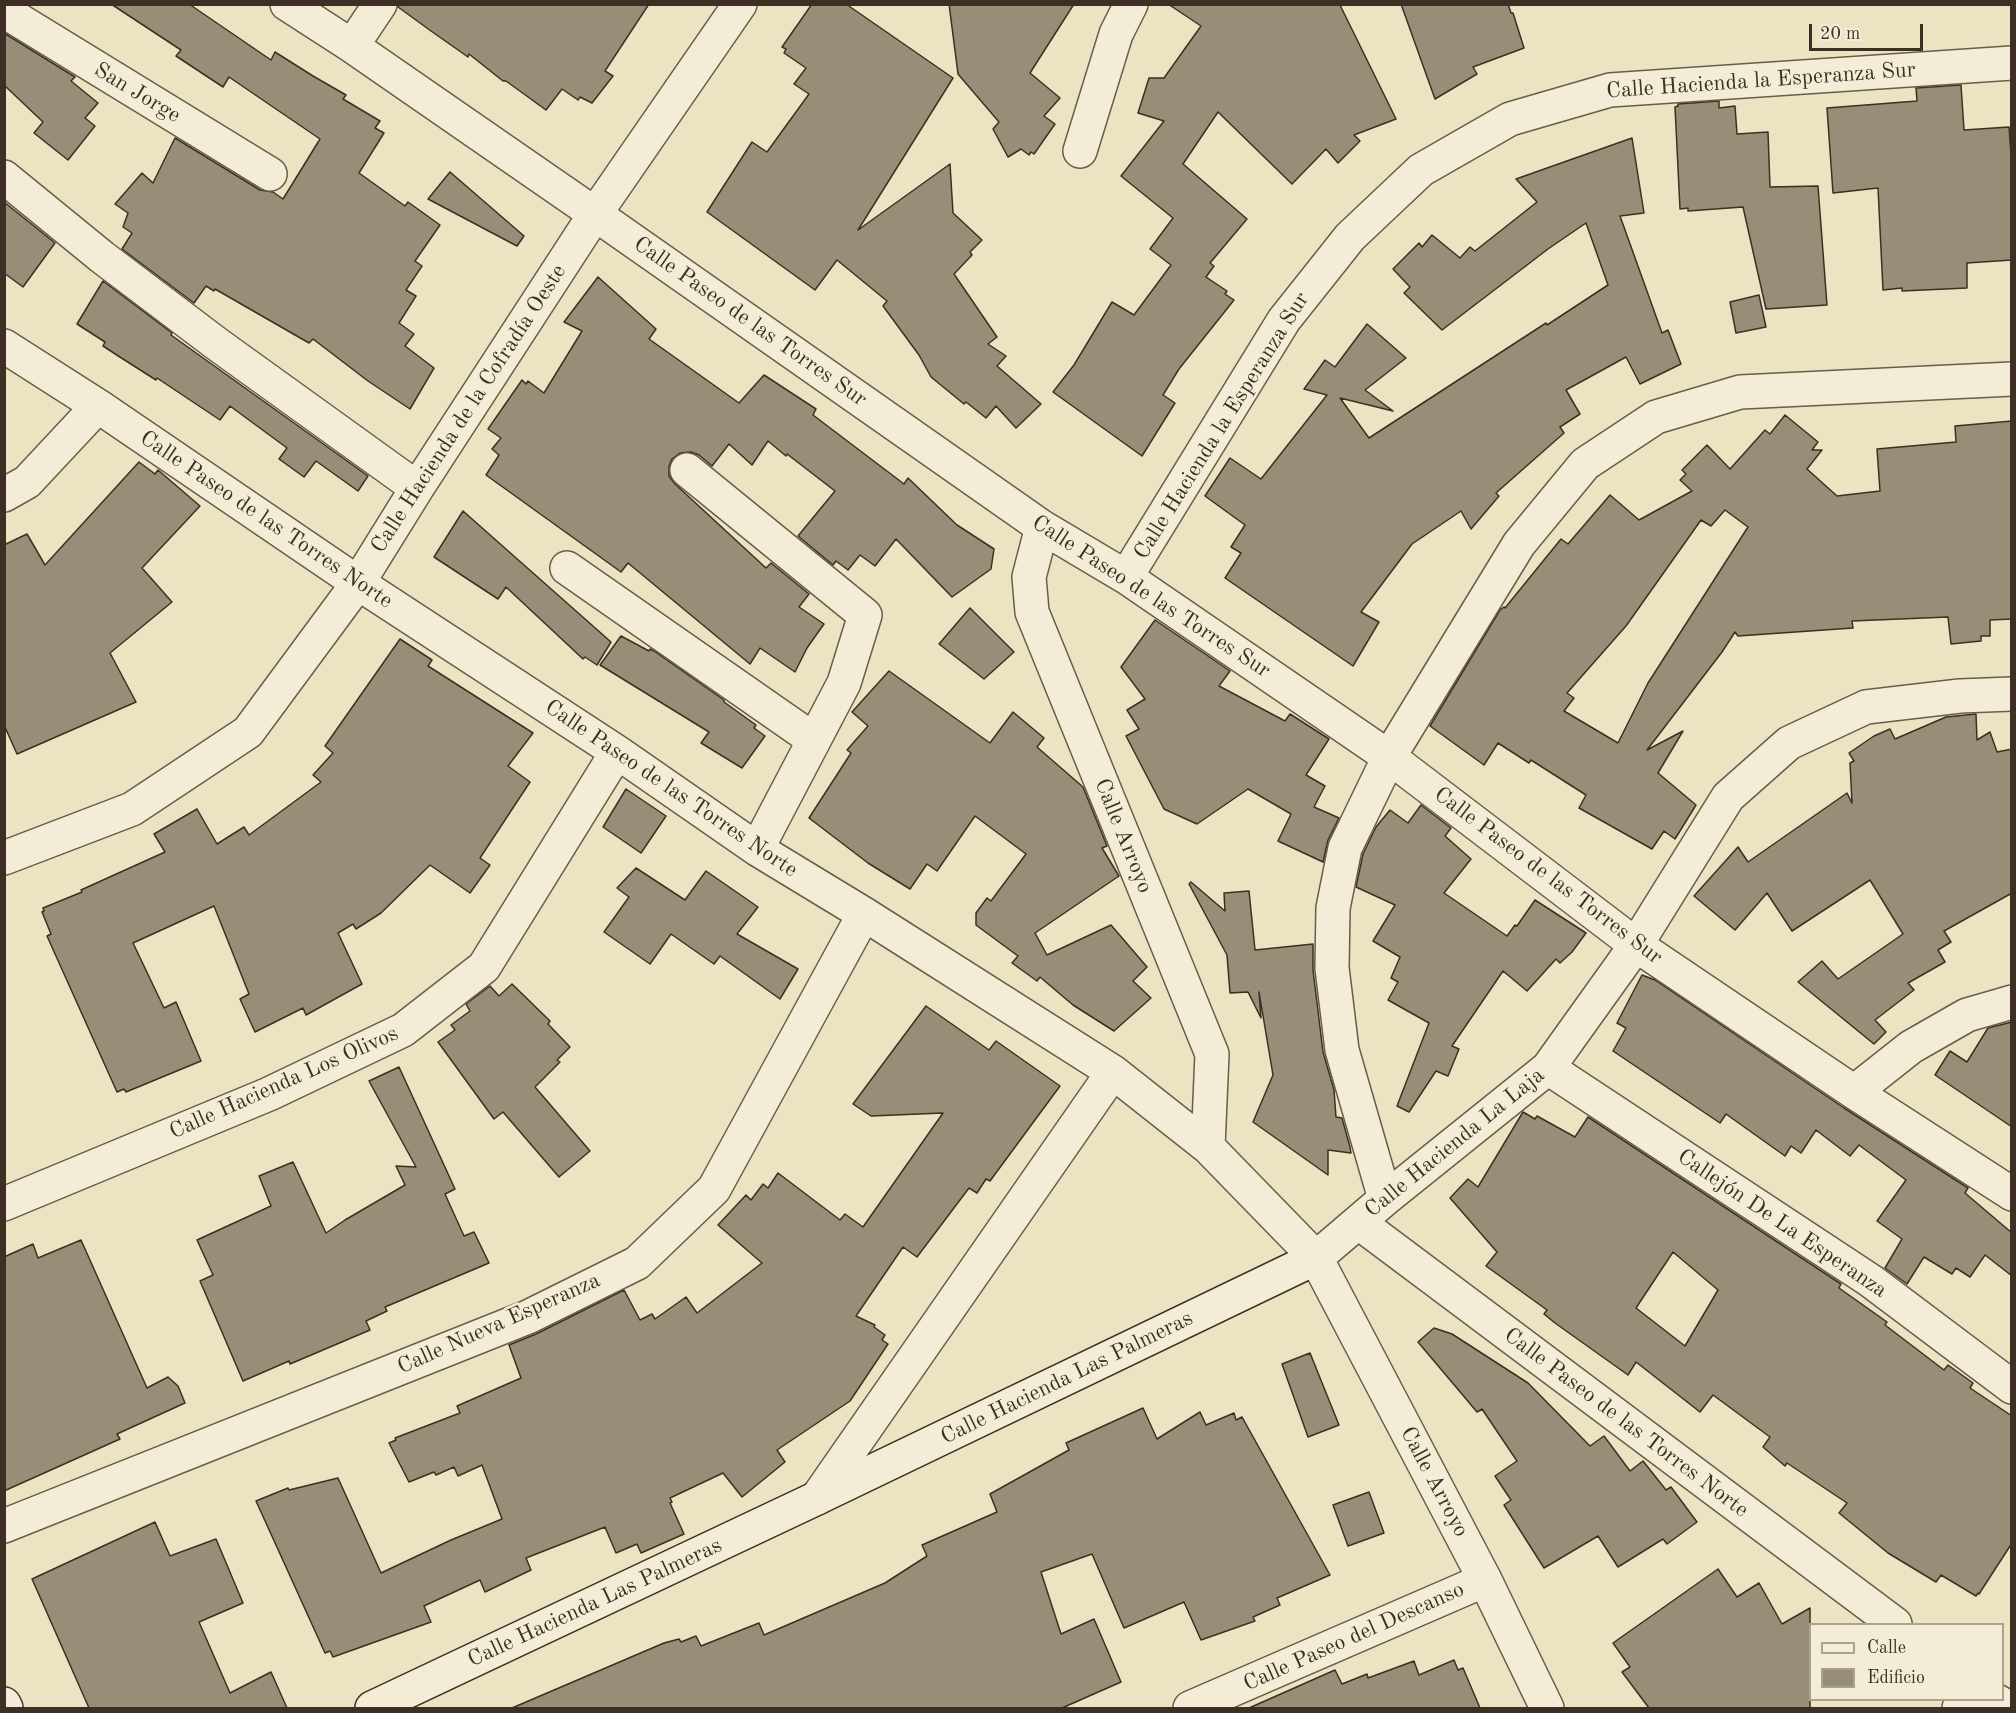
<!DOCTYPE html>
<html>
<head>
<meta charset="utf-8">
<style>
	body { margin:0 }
	#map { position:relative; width:2016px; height:1713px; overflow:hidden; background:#ece3c2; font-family:"Old Standard TT",serif }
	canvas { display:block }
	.frame { position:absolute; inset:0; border:6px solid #3d2f23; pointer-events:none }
	.legend { position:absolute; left:1809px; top:1623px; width:195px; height:78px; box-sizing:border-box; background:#f3edd7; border:2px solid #aaa18f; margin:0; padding:8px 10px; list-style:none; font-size:18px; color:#3d2f23 }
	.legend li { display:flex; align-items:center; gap:12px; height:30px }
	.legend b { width:30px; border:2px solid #aaa18f }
	.scale { position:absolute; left:1809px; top:24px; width:114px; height:27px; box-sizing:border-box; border:3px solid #3d2f23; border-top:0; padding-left:8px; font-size:18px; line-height:21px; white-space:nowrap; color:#3d2f23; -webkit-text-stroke:4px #f3edd7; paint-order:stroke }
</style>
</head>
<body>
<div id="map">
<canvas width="2016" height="1713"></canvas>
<div class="frame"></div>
<ul class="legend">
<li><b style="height:8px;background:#f3edd7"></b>Calle</li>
<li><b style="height:16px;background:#988d76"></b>Edificio</li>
</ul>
<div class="scale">20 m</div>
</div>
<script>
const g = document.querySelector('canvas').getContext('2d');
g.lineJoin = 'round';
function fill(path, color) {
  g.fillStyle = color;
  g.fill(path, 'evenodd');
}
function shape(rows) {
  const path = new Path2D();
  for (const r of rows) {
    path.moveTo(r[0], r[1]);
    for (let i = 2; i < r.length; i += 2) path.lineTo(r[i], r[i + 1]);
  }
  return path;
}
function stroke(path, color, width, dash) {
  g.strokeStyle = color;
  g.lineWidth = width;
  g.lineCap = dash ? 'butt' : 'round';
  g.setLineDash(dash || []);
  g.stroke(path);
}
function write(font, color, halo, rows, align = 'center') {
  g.font = font + ' "Old Standard TT",serif';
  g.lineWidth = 5;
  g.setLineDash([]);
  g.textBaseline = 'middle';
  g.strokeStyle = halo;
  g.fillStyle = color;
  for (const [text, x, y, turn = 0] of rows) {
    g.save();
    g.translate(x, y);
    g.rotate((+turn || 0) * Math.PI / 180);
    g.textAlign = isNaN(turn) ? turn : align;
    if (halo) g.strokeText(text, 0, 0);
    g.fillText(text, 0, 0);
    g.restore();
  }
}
const building = shape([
	[111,4,189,4,271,60,275,52,313,76,346,95,343,99,380,121,375,128,384,133,359,173,405,206,408,202,440,225,415,261,422,266,406,290,416,296,399,323,414,334,405,346,434,368,410,409,368,381,313,339,309,343,215,289,214,291,206,286,194,303,122,249,132,233,123,227,128,213,115,204,142,173,153,183,175,138,260,190,273,192,283,199,320,139,229,77,223,87,176,56,181,50,111,4],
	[399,4,649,4,605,71,613,76,592,103,580,97,578,100,562,89,546,110,506,81,503,81,469,54,468,57,431,31,398,7,399,4],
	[812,4,846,4,953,78,858,230,950,164,953,213,982,240,970,252,972,255,954,274,997,337,988,344,1006,356,997,366,1041,404,1016,428,996,406,986,418,966,402,964,404,931,377,919,355,883,306,887,301,837,260,815,290,707,212,752,142,767,152,809,94,794,84,806,68,784,53,786,49,782,47,812,4],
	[949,4,1074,4,1030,73,1060,98,1044,116,1055,124,1034,154,1031,152,1029,155,1021,149,1008,157,993,129,999,122,958,74,949,4],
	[1168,4,1340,5,1396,119,1354,135,1360,141,1338,163,1326,149,1292,184,1218,112,1183,164,1247,219,1210,263,1214,266,1206,277,1227,291,1225,294,1234,300,1179,369,1163,395,1175,403,1142,456,1053,392,1074,365,1112,302,1134,315,1171,265,1150,249,1173,218,1121,176,1164,121,1138,113,1149,78,1164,78,1201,26,1168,4],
	[1401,4,1508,4,1511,13,1513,13,1524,48,1473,67,1477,74,1435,99,1401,4],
	[4,33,75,77,71,81,98,103,85,118,95,126,68,160,34,133,43,122,4,85,4,33],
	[1961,85,1964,130,2009,127,2012,168,2012,260,1967,263,1967,288,1902,291,1902,288,1883,290,1878,188,1833,193,1827,108,1917,101,1916,88,1961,85],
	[1719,101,1719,108,1735,106,1737,134,1768,132,1770,187,1818,186,1827,305,1766,309,1743,207,1688,211,1688,208,1680,209,1675,107,1678,106,1678,104,1719,101],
	[1632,138,1644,213,1620,216,1662,333,1668,330,1681,364,1640,384,1626,357,1566,390,1580,414,1560,427,1564,433,1496,493,1499,496,1471,529,1461,511,1412,544,1361,612,1379,622,1353,666,1225,578,1241,553,1231,547,1245,525,1205,496,1230,458,1261,479,1327,395,1304,389,1325,360,1335,367,1367,324,1406,358,1365,390,1393,411,1340,398,1369,438,1546,323,1547,325,1608,285,1586,223,1548,249,1442,330,1404,293,1410,287,1393,269,1419,243,1422,247,1432,235,1460,258,1470,247,1475,251,1537,202,1516,179,1632,138],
	[450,172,524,236,517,246,428,199,450,172],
	[4,202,55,243,23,287,4,273,4,202],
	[598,277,656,329,649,339,739,403,764,375,816,409,813,415,904,484,908,478,957,525,994,549,991,569,952,597,896,539,875,566,860,555,848,570,836,561,833,565,798,536,835,491,787,454,786,456,768,441,752,465,729,444,712,466,699,455,691,452,680,453,672,459,669,466,669,476,675,484,766,568,771,563,809,594,799,607,824,624,807,648,795,672,760,648,750,664,628,563,621,572,486,475,499,455,492,449,501,438,488,429,522,380,526,384,528,381,544,393,582,331,564,322,598,277],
	[103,281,172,333,171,335,368,476,358,491,316,461,304,477,279,459,287,448,230,406,220,420,157,378,156,380,123,359,103,346,105,342,77,324,103,281],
	[1759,295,1766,327,1736,333,1730,302,1759,295],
	[1785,415,1818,442,1812,450,1822,450,1807,469,1837,496,1880,491,1877,449,1956,442,1955,426,2012,421,2012,619,1990,620,1990,636,1981,636,1981,641,1951,644,1948,617,1852,621,1853,628,1738,636,1735,632,1722,652,1647,750,1683,731,1658,773,1696,805,1675,839,1664,831,1652,849,1579,808,1586,795,1531,760,1529,763,1498,743,1484,765,1430,726,1500,610,1504,607,1505,608,1561,539,1568,544,1610,495,1639,520,1692,491,1680,480,1686,474,1682,470,1707,445,1730,469,1765,430,1770,434,1785,415],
	[1725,510,1748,527,1648,683,1618,743,1564,711,1574,698,1567,693,1626,626,1701,520,1711,526,1725,510],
	[139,462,155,474,158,470,200,506,142,568,172,602,110,653,136,702,17,754,4,725,4,545,27,534,45,565,139,462],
	[463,511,611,642,597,665,585,657,583,659,506,587,498,599,434,557,463,511],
	[970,608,1014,652,984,679,939,644,970,608],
	[1155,620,1230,671,1219,686,1285,721,1290,714,1329,739,1306,775,1325,786,1314,807,1339,818,1328,840,1323,862,1278,841,1291,814,1248,789,1197,824,1164,809,1126,736,1139,729,1127,710,1145,699,1121,667,1155,620],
	[621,636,649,651,650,649,654,651,724,700,724,702,756,725,754,728,765,736,742,768,701,743,709,732,600,665,621,636],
	[400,639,432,660,428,666,533,733,508,766,530,782,480,858,490,865,470,893,430,865,381,913,356,929,353,924,338,933,362,984,306,1015,303,1008,255,1032,240,999,249,994,214,906,133,943,164,1008,176,1002,201,1061,126,1092,124,1089,117,1092,47,936,51,934,42,912,44,911,43,908,82,892,81,890,165,852,154,834,197,809,217,844,244,827,249,835,321,782,313,775,333,753,325,746,400,639],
	[889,671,990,743,1013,712,1044,738,1037,747,1083,787,1107,846,1102,848,1119,876,1035,933,1047,955,1111,925,1147,967,1133,981,1151,998,1114,1031,1073,1005,1040,977,1037,981,1012,963,1018,956,976,925,976,913,987,898,991,901,1026,854,975,816,937,871,927,864,910,889,868,863,809,818,851,753,847,750,868,726,852,712,889,671],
	[1976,714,1977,740,1990,732,1997,752,2012,749,2012,893,1944,931,1951,942,1938,950,1945,962,1908,983,1914,990,1875,1020,1886,1032,1874,1044,1798,982,1822,961,1838,979,1903,934,1870,880,1792,931,1767,893,1735,930,1694,896,1738,847,1748,862,1847,793,1852,803,1850,763,1854,761,1849,753,1874,736,1890,729,1895,739,1946,717,1976,714],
	[626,789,666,816,641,853,603,827,626,789],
	[1421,805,1451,828,1445,836,1471,859,1444,893,1507,936,1515,925,1517,926,1535,900,1586,933,1572,952,1560,963,1556,959,1527,991,1503,971,1452,1046,1459,1049,1448,1076,1436,1071,1409,1112,1397,1106,1429,1023,1388,1000,1398,982,1391,978,1400,957,1373,941,1395,905,1356,887,1363,854,1376,827,1390,810,1408,823,1421,805],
	[636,868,685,900,706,871,758,907,737,934,798,969,780,999,720,956,714,964,671,934,650,964,604,932,629,897,617,888,636,868],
	[1191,882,1225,911,1224,893,1249,891,1255,950,1313,944,1313,970,1323,1052,1334,1090,1336,1117,1342,1118,1350,1147,1351,1153,1328,1150,1328,1175,1253,1122,1273,1075,1259,992,1261,1018,1248,992,1230,993,1227,955,1189,884,1191,882],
	[1642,975,1655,980,1844,1108,1968,1188,1965,1193,2012,1233,2012,1276,1985,1255,1970,1277,1956,1268,1952,1274,1924,1257,1907,1284,1885,1268,1902,1239,1877,1221,1906,1180,1859,1145,1850,1156,1816,1130,1801,1153,1791,1146,1785,1156,1726,1114,1720,1123,1613,1051,1626,1028,1617,1023,1642,975],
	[512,984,550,1021,548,1024,570,1047,557,1060,560,1062,535,1087,590,1151,559,1177,503,1112,494,1119,438,1042,455,1030,451,1025,470,1011,466,1004,490,986,499,996,512,984],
	[926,1006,989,1050,996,1041,1060,1086,990,1181,986,1179,977,1193,969,1188,917,1257,903,1247,856,1316,875,1325,874,1327,885,1335,882,1340,888,1344,850,1401,777,1450,785,1462,742,1497,723,1473,670,1498,672,1502,670,1503,684,1534,641,1553,637,1544,616,1553,605,1527,526,1558,531,1570,485,1592,480,1580,424,1606,431,1622,333,1657,330,1651,325,1653,256,1501,288,1488,289,1490,338,1478,381,1573,451,1540,502,1519,482,1465,458,1476,454,1467,436,1475,434,1472,409,1482,389,1443,396,1440,395,1438,460,1413,457,1406,521,1378,509,1345,536,1334,624,1290,640,1320,652,1314,655,1319,686,1297,697,1313,762,1263,718,1225,746,1195,751,1200,763,1184,768,1188,778,1173,840,1220,845,1214,863,1227,943,1113,871,1116,853,1104,926,1006],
	[2012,1022,2012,1127,1935,1075,1950,1051,1967,1062,1988,1028,2012,1022],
	[399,1067,455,1189,445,1194,464,1236,474,1232,489,1263,385,1307,387,1311,366,1321,370,1330,290,1364,289,1361,243,1381,200,1281,213,1275,197,1240,271,1206,259,1176,293,1162,326,1233,345,1220,405,1185,396,1166,416,1167,369,1081,399,1067],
	[1523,1112,1535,1119,1537,1116,1575,1137,1588,1117,1841,1284,1839,1288,1887,1322,1885,1325,1944,1370,1948,1365,1973,1383,1970,1388,2012,1416,2012,1543,1979,1594,1978,1593,1976,1596,1941,1575,1936,1582,1888,1553,1839,1513,1847,1503,1787,1463,1785,1466,1763,1447,1770,1437,1713,1395,1700,1412,1636,1362,1628,1375,1555,1323,1544,1314,1547,1310,1486,1266,1497,1252,1450,1198,1468,1179,1478,1187,1523,1112],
	[1673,1252,1718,1290,1685,1346,1636,1308,1673,1252],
	[81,1240,147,1388,168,1377,178,1386,185,1403,117,1434,120,1439,4,1491,4,1257,33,1244,38,1258,81,1240],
	[1434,1328,1452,1334,1528,1383,1590,1446,1604,1436,1630,1471,1643,1461,1666,1490,1671,1487,1697,1522,1667,1544,1663,1539,1618,1567,1598,1536,1544,1568,1504,1505,1511,1500,1495,1476,1517,1461,1482,1409,1477,1412,1418,1342,1434,1328],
	[1310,1353,1339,1425,1308,1437,1282,1364,1310,1353],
	[1143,1408,1157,1439,1200,1412,1206,1425,1234,1413,1236,1420,1242,1417,1330,1575,1277,1598,1280,1605,1253,1617,1255,1621,1201,1640,1184,1602,1124,1628,1092,1554,1041,1572,1061,1634,1094,1619,1121,1682,1062,1708,512,1708,664,1643,679,1639,681,1642,696,1636,701,1646,759,1623,764,1635,885,1583,927,1556,922,1545,997,1512,990,1494,1069,1450,1066,1443,1143,1408],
	[1369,1492,1384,1533,1348,1546,1333,1505,1369,1492],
	[155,1522,170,1556,216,1539,243,1603,199,1622,230,1693,271,1672,287,1708,89,1708,32,1579,155,1522],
	[1718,1569,1737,1597,1759,1583,1782,1624,1810,1608,1810,1708,1649,1708,1622,1672,1630,1667,1613,1643,1718,1569],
	[1454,1660,1458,1670,1463,1668,1480,1708,1249,1708,1335,1670,1342,1684,1367,1674,1368,1678,1414,1661,1419,1675,1454,1660]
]);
fill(building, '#988d76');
stroke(building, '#3d2f23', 1.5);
const street = shape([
	[287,4,352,46,595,214,1042,527,1126,577,1389,757,1636,945,1854,1092,2012,1194],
	[4,11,270,174],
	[352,46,380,4],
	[1080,151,1116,34,1131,4],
	[4,177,102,257,217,344,417,488],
	[4,346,98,406,358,583,617,752,757,849,864,914,1113,1072,1208,1147,1316,1258,1485,1580,1547,1708],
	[687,470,865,615,844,683,757,849],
	[4,495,27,482,98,406],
	[1042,527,1029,577,1032,612,1212,1054,1208,1147],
	[567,568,814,740],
	[1126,577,1284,320,1350,237,1421,170,1510,119,1610,90,2012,63],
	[4,858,132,809,248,732,358,583,417,488,595,214,740,4],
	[1548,1068,1871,1281,2012,1387],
	[1854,1092,1911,1047,1967,1015,2012,1002],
	[1385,1199,1342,1050,1332,968,1333,908,1345,848,1389,757,1519,544,1585,464,1656,417,1740,392,2012,379],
	[4,1204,269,1094,403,1030,484,967,617,752],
	[1358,1222,1895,1624],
	[1316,1258,1385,1199,1548,1068,1636,945,1728,797,1789,743,1866,707,1960,696,2012,694],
	[817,1498,1113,1072],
	[4,1526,528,1317,637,1263,714,1189,864,914],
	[1995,1700,2009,1708],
	[1190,1708,1485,1580],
	[1959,1708,1981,1700]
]);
const secondary = shape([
	[4,1704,6,1708],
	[372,1708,817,1498,1316,1258]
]);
stroke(street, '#695c4b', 36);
stroke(secondary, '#3d2f23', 36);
stroke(street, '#f3edd7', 33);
stroke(secondary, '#f3edd7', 33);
write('22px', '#3d2f23', '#f3edd7', [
	["Calle Hacienda la Esperanza Sur",1761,81,-4],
	["San Jorge",137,93,31],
	["Calle Paseo de las Torres Sur",750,322,35],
	["Calle Hacienda de la Cofradía Oeste",469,409,-57],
	["Calle Hacienda la Esperanza Sur",1222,426,-58],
	["Calle Paseo de las Torres Norte",266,520,34],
	["Calle Paseo de las Torres Sur",1151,597,33],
	["Calle Paseo de las Torres Norte",671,789,34],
	["Calle Arroyo",1123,836,68],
	["Calle Paseo de las Torres Sur",1548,876,37],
	["Calle Hacienda Los Olivos",284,1083,-24],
	["Calle Hacienda La Laja",1455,1143,-39],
	["Callejón De La Esperanza",1782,1224,34],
	["Calle Nueva Esperanza",499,1324,-24],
	["Calle Hacienda Las Palmeras",1067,1378,-26],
	["Calle Paseo de las Torres Norte",1626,1423,37],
	["Calle Arroyo",1434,1482,62],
	["Calle Hacienda Las Palmeras",595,1603,-25],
	["Calle Paseo del Descanso",1354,1637,-24]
]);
</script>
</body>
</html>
